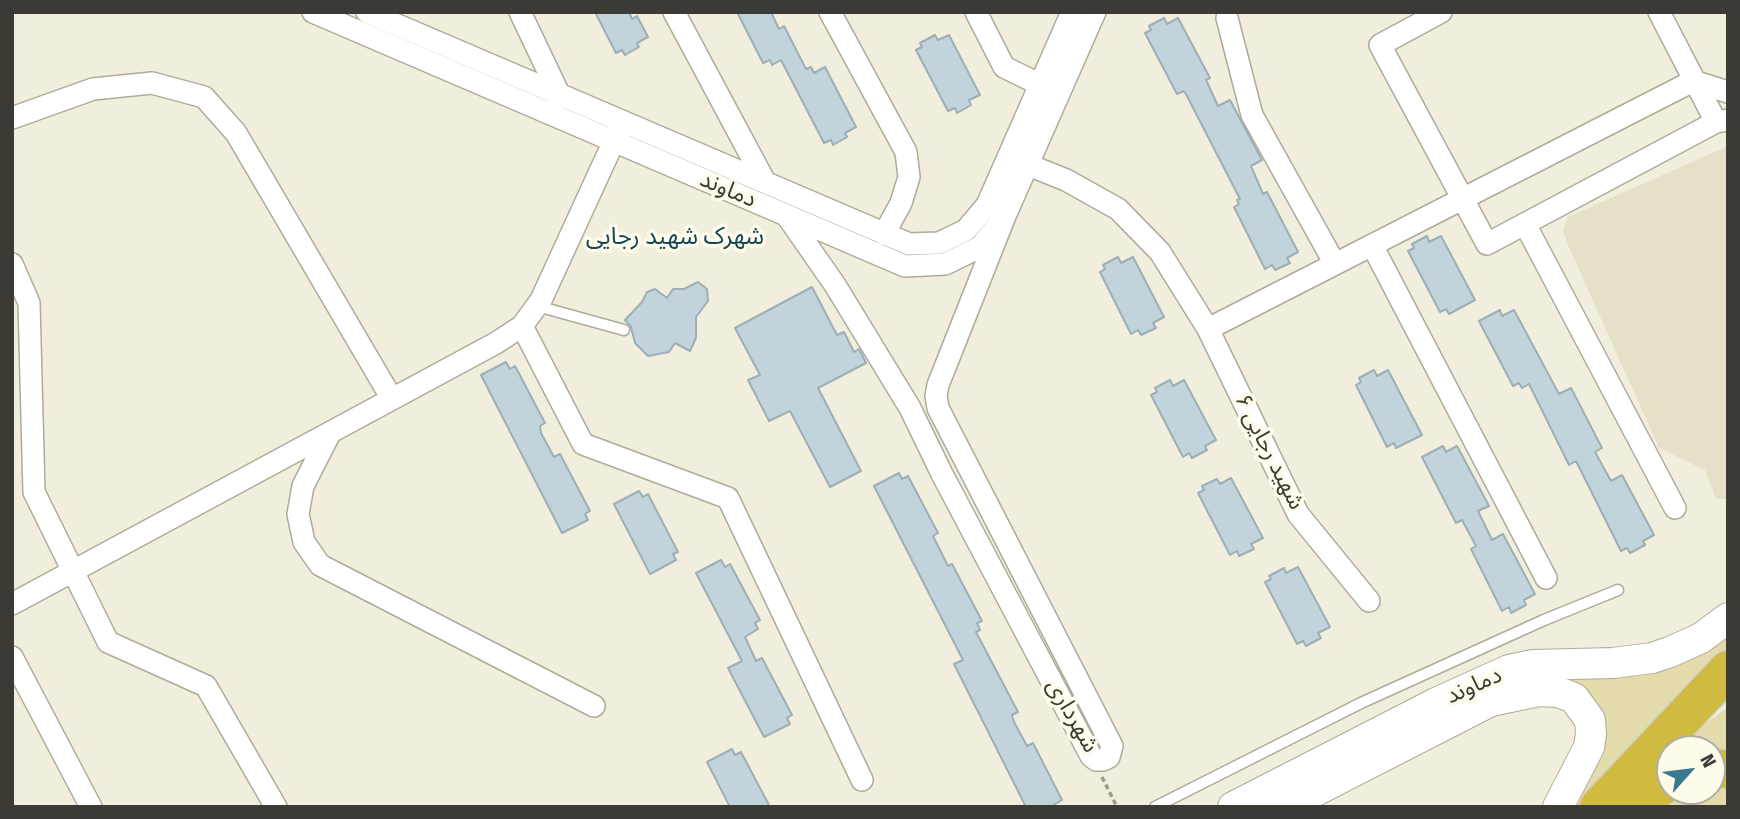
<!DOCTYPE html>
<html>
<head>
<meta charset="utf-8">
<style>
	body { margin:0 }
	#map { position:relative; width:1740px; height:819px; overflow:hidden; background:#f1eedd; font-family:"Fira Sans Condensed",sans-serif }
	canvas { display:block }
	.frame { position:absolute; inset:0; border:14px solid #3b3a34; pointer-events:none }
	.north { position:absolute; left:1656px; top:735px; width:70px; height:70px; box-sizing:border-box; background:#fefbeb; border:2px solid #b0aea2; border-radius:50%; rotate:62deg; font-size:19px; font-weight:700; line-height:28px; text-align:center; color:#3b3a34 }
	.north::after { content:''; display:block; margin:auto; width:24px; height:32px; background:#3c798f; clip-path:polygon(50% 0,100% 100%,50% 72%,0 100%) }
</style>
</head>
<body>
<div id="map">
<canvas width="1740" height="819"></canvas>
<div class="frame"></div>
<div class="north">N</div>
</div>
<script>
const g = document.querySelector('canvas').getContext('2d');
g.lineJoin = 'round';
function fill(path, color) {
  g.fillStyle = color;
  g.fill(path, 'evenodd');
}
function shape(rows) {
  const path = new Path2D();
  for (const r of rows) {
    path.moveTo(r[0], r[1]);
    for (let i = 2; i < r.length; i += 2) path.lineTo(r[i], r[i + 1]);
  }
  return path;
}
function stroke(path, color, width, dash) {
  g.strokeStyle = color;
  g.lineWidth = width;
  g.lineCap = dash ? 'butt' : 'round';
  g.setLineDash(dash || []);
  g.stroke(path);
}
function write(font, color, halo, rows, align = 'center') {
  g.font = font + ' "Fira Sans Condensed","Noto Sans Arabic",sans-serif';
  g.lineWidth = 7;
  g.setLineDash([]);
  g.textBaseline = 'middle';
  g.strokeStyle = halo;
  g.fillStyle = color;
  for (const [text, x, y, turn = 0] of rows) {
    g.save();
    g.translate(x, y);
    g.rotate((+turn || 0) * Math.PI / 180);
    g.textAlign = isNaN(turn) ? turn : align;
    if (halo) g.strokeText(text, 0, 0);
    g.fillText(text, 0, 0);
    g.restore();
  }
}
fill(shape([
	[1728,146,1728,499,1716,499,1705,470,1659,448,1568,245,1563,230,1568,217]
]), '#e5e1c9');
fill(shape([
	[1728,626,1728,660,1587,807,1568,807,1591,697,1430,723,1269,807,1249,807,1433,712],
	[1728,707,1728,763,1712,763,1712,749,1671,749],
	[1712,777,1728,777,1728,807,1645,807,1670,791,1712,791]
]), '#e3dbab');
const building = shape([
	[595,12,629,12,632,19,637,16,648,37,637,43,639,47,625,55,622,50,616,53,595,12],
	[737,12,771,12,779,29,784,26,806,69,811,67,814,73,825,67,856,127,845,133,847,137,833,145,831,140,824,143,781,60,772,65,770,60,763,63,737,12],
	[1164,18,1167,24,1178,18,1210,78,1206,80,1218,106,1230,100,1262,160,1251,166,1263,194,1267,192,1298,252,1287,258,1290,263,1275,270,1272,265,1265,269,1234,207,1239,204,1237,200,1240,199,1187,96,1184,91,1177,94,1145,33,1151,30,1149,26,1164,18],
	[935,35,938,40,949,35,980,95,969,100,971,105,957,113,955,108,948,111,916,50,922,47,920,43,935,35],
	[1427,236,1429,242,1441,236,1475,300,1449,314,1446,309,1440,312,1408,251,1414,248,1412,244,1427,236],
	[1118,257,1121,263,1133,257,1164,317,1153,323,1156,328,1141,335,1138,330,1131,334,1100,272,1105,269,1103,265,1118,257],
	[698,282,707,289,708,301,696,317,696,338,690,351,675,343,669,352,648,356,635,343,631,327,625,320,642,302,647,292,655,289,667,298,673,289,684,289,698,282],
	[812,287,837,335,844,332,854,352,859,349,866,363,818,388,861,471,830,487,790,411,769,421,748,380,760,375,735,328,812,287],
	[1500,310,1502,316,1514,310,1559,394,1571,388,1602,448,1595,452,1611,481,1622,475,1654,535,1643,541,1645,545,1630,553,1627,548,1621,551,1576,461,1569,465,1529,384,1522,388,1519,383,1513,386,1479,321,1500,310],
	[506,362,510,369,515,366,545,423,540,426,541,433,554,457,560,454,590,511,585,514,588,520,562,533,481,375,506,362],
	[1374,370,1377,376,1388,370,1422,435,1396,448,1394,443,1387,447,1356,385,1361,382,1359,378,1374,370],
	[1170,380,1173,386,1184,380,1216,440,1205,446,1207,450,1192,458,1189,453,1183,457,1151,395,1157,392,1155,388,1170,380],
	[1443,446,1446,452,1457,446,1489,506,1478,511,1492,540,1503,534,1535,594,1524,600,1526,605,1511,613,1509,607,1502,611,1471,549,1476,546,1462,520,1456,523,1422,457,1443,446],
	[899,473,902,479,908,476,938,533,933,536,948,566,952,564,982,621,977,623,980,630,976,632,1018,712,1012,715,1014,722,1027,746,1033,743,1062,800,1050,807,1026,807,954,664,963,660,874,486,899,473],
	[1231,478,1263,538,1251,544,1254,549,1239,556,1237,551,1230,555,1198,493,1204,490,1202,486,1217,479,1220,484,1231,478],
	[639,491,643,497,648,494,678,552,673,554,676,560,650,574,614,504,639,491],
	[721,560,725,567,730,564,760,620,755,623,758,629,745,637,756,661,762,658,792,715,787,718,790,724,764,737,728,668,742,661,696,573,721,560],
	[1298,567,1330,627,1318,633,1321,638,1306,646,1303,641,1297,644,1265,582,1271,579,1269,576,1284,568,1286,573,1298,567],
	[732,749,735,755,741,752,770,807,730,807,707,762,732,749]
]);
fill(building, '#c2d4db');
stroke(building, '#9daeb5', 2);
const lane = shape([
	[537,306,624,330],
	[1155,807,1361,703,1544,620,1618,590]
]);
const street = shape([
	[313,12,905,266,945,264,980,247,1005,216,1095,12],
	[367,12,909,244,939,243,966,230,987,205,1072,12],
	[520,12,559,94,557,99],
	[674,12,765,182],
	[830,12,906,152,909,177,901,203,884,234],
	[976,12,1004,67,1051,90],
	[1441,12,1380,45,1487,244,1716,122,1728,120],
	[1659,12,1716,122],
	[1227,18,1252,115,1335,264],
	[12,118,93,89,152,83,204,97,236,133,392,399],
	[1016,160,1066,180,1118,209,1160,252,1208,329,1298,514,1369,601],
	[787,216,835,285,910,408,942,474,1091,756,1096,760,1103,760,1109,757,1112,746,938,408,936,396,938,385,1005,216],
	[1525,224,1675,508],
	[1372,245,1546,578],
	[12,264,29,303,34,492,108,642,206,686,276,807],
	[522,326,583,444,728,498,862,780],
	[1208,329,1693,81,1728,92],
	[330,433,303,486,298,514,304,542,320,565,594,706],
	[12,604,496,343,522,326,541,300,619,130],
	[12,657,91,807]
]);
const secondary = shape([
	[1233,807,1436,703,1509,670,1533,665,1613,663,1652,658,1670,652,1701,638,1728,618],
	[1284,807,1491,701,1539,691,1558,692,1574,698,1590,720,1591,734,1589,747,1558,807]
]);
const highway = shape([
	[1712,769,1728,769],
	[1599,807,1728,670],
	[1635,807,1653,791,1670,781]
]);
stroke(lane, '#aeab9b', 13);
stroke(street, '#aeab9b', 24);
stroke(secondary, '#aeab9b', 32);
stroke(highway, '#d0d0ce', 41);
stroke(shape([
	[1102,777,1117,807]
]), '#9c9a8e', 3.5, [5, 3.5]);
stroke(lane, '#fff', 10);
stroke(street, '#fff', 21);
stroke(secondary, '#fff', 30);
stroke(highway, '#cfbb40', 38);
write('23px', '#3b3a34', '#fefbeb', [
	["دماوند",728,190,23],
	["شهید رجایی ۶",1269,452,63],
	["دماوند",1474,686,-24],
	["شهرداری",1072,716,60]
]);
write('24px', '#124657', '#fefbeb', [
	["شهرک شهید رجایی",675,237]
]);
</script>
</body>
</html>
